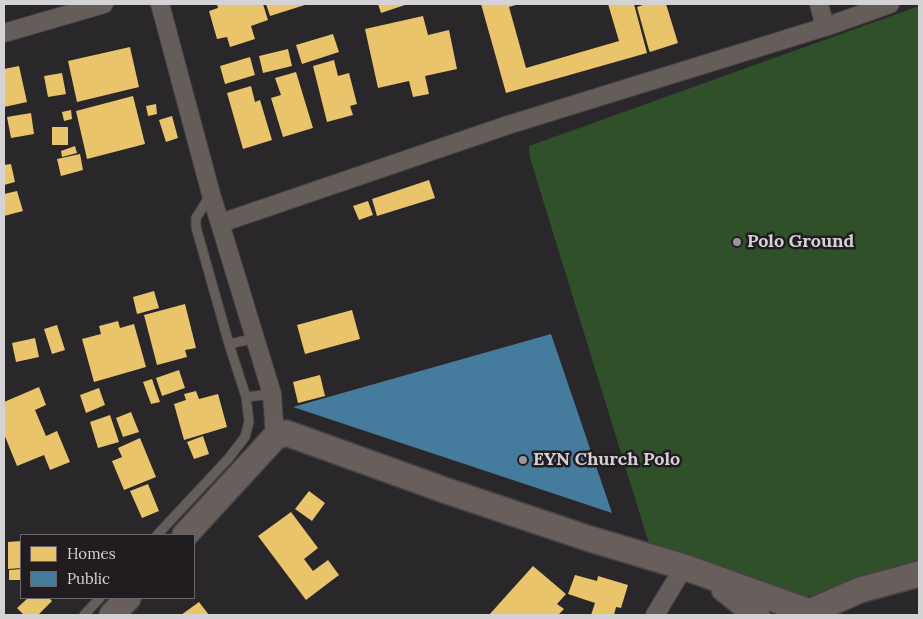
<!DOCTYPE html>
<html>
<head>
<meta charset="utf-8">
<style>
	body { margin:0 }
	#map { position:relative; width:923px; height:619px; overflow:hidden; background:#292729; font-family:Lora,serif }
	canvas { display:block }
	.frame { position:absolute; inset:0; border:5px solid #d5d2d5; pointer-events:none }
	.legend { position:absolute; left:20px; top:534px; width:175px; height:65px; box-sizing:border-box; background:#211c20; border:1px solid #696568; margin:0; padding:6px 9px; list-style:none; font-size:15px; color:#d5d2d5 }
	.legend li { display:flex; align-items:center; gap:10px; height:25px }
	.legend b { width:25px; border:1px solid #696568 }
</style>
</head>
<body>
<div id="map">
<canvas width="923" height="619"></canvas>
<div class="frame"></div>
<ul class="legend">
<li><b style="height:14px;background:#e9c46a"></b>Homes</li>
<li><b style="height:14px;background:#457b9d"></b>Public</li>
</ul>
</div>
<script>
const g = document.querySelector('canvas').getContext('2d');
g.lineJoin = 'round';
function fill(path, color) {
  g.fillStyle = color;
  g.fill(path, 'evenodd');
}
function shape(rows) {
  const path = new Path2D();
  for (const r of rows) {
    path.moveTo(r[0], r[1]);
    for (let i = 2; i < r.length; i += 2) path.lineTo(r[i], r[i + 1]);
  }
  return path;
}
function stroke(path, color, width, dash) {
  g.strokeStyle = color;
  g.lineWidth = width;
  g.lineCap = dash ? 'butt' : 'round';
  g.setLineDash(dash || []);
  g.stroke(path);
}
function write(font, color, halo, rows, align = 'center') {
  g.font = font + ' Lora,serif';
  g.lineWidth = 5;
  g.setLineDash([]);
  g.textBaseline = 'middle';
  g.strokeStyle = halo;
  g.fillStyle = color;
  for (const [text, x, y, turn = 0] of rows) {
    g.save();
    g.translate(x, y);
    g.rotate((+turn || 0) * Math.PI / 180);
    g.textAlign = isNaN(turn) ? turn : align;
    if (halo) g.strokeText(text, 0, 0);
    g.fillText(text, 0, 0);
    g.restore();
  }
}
fill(shape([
	[919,6,919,578,853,595,761,597,654,560,530,158,529,146]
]), '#30502a');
fill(shape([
	[217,4,263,4,268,20,251,26,255,39,230,47,227,37,217,39,209,11,218,8],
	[266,4,308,4,270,16],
	[378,4,408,4,381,13],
	[481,4,519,4,509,7,526,68,619,41,608,4,634,4,647,53,506,93],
	[646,4,666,4,678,43,650,52,649,50,637,7],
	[423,16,428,35,449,30,457,69,425,76,429,94,413,97,409,81,378,88,365,29],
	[333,34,339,52,302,64,296,45],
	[130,47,139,87,77,102,68,61],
	[288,49,292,66,263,73,259,56],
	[250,57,255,75,225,84,220,66],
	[334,60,338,76,349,73,357,104,350,106,353,115,327,122,313,66],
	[19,66,27,102,4,107,4,69],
	[296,72,313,128,283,137,271,98,281,95,275,78],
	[62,73,66,94,48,97,44,76],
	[251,86,255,102,260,100,272,140,243,149,227,93],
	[133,96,145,144,87,159,76,111],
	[156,104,157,114,148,116,146,106],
	[71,110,72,119,64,121,62,112],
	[31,113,34,134,11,138,7,117],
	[172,116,178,138,166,142,159,120],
	[52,127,68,127,68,145,52,145],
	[75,146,77,153,62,157,61,151],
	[80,154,83,170,61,176,57,159],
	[11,164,15,182,4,185,4,165],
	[429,180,435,198,377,216,372,199],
	[17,191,23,211,4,216,4,194],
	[368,201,373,215,359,220,353,206],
	[154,291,159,308,137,314,133,297],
	[185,304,196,348,185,350,187,357,157,365,144,315],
	[352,310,360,339,305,354,297,325],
	[118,321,120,328,134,324,146,367,94,382,82,339,101,334,99,326],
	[57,325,65,350,52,354,44,329],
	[35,338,39,357,16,362,12,343],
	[549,348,585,448,534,466,499,366],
	[495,359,531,466,509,474,484,402,471,407,459,371],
	[448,369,453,392,434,397,429,373],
	[179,370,185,388,162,396,156,378],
	[428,374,432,395,408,401,409,407,421,404,426,425,391,433,380,385],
	[320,375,325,396,298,403,293,382],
	[152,379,160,402,151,404,143,382],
	[378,386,383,406,358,412,353,391],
	[39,387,46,405,35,410,46,436,57,431,70,462,50,470,44,455,17,466,4,434,4,402],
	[99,388,105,405,86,413,80,395],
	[196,391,199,399,218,394,227,427,184,440,174,404,186,400,184,394],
	[337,395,351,395,350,415,326,414,326,401,337,401],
	[131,412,139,432,123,437,116,418],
	[110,415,119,442,98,448,90,422],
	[446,435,478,447,472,464,440,452],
	[203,436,209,454,194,459,187,442],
	[140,438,156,477,124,490,112,461,122,457,118,448],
	[535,470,570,482,565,495,530,483],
	[148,484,159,511,142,518,130,491],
	[309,491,325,503,312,521,295,509],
	[291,512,318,548,304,559,313,571,328,560,339,575,306,600,258,536],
	[21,541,21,568,8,569,8,542],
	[533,566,566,594,557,604,564,609,558,615,489,615],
	[21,569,21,580,9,580,9,570],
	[575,575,597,581,598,576,628,585,621,608,616,607,614,615,591,615,595,603,568,594],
	[28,598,49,598,52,601,38,615,24,615,17,608],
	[199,602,209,615,181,615]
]), '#e9c46a');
fill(shape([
	[551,334,612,513,293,407]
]), '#457b9d');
const lane = shape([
	[229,344,256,338],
	[246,397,272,394],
	[157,535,228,459,245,437,249,422,246,397,229,344,196,227,196,218,211,194],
	[84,615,100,598]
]);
const street = shape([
	[160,4,211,194,272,394,275,437],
	[819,4,825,27],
	[4,33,104,4],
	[221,223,508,125,825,27,890,4],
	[655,615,684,567]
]);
const secondary = shape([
	[185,535,275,437,286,433,447,491,590,539,684,567,810,612],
	[724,589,757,615],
	[112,615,128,598],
	[807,615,810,612,860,590,919,574]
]);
stroke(lane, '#454245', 11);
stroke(street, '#454245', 20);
stroke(secondary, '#454245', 28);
stroke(lane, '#655d59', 9);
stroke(street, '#655d59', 18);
stroke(secondary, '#685e5b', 25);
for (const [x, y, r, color] of [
	[737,242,5,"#999699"],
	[523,460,5,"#999699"]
]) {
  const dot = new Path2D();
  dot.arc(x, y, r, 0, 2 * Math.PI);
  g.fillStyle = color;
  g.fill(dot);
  stroke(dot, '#211c20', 2);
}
write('bold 18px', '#d5d2d5', '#211c20', [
	["Polo Ground",747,242],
	["EYN Church Polo",533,460]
], 'left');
</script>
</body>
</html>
